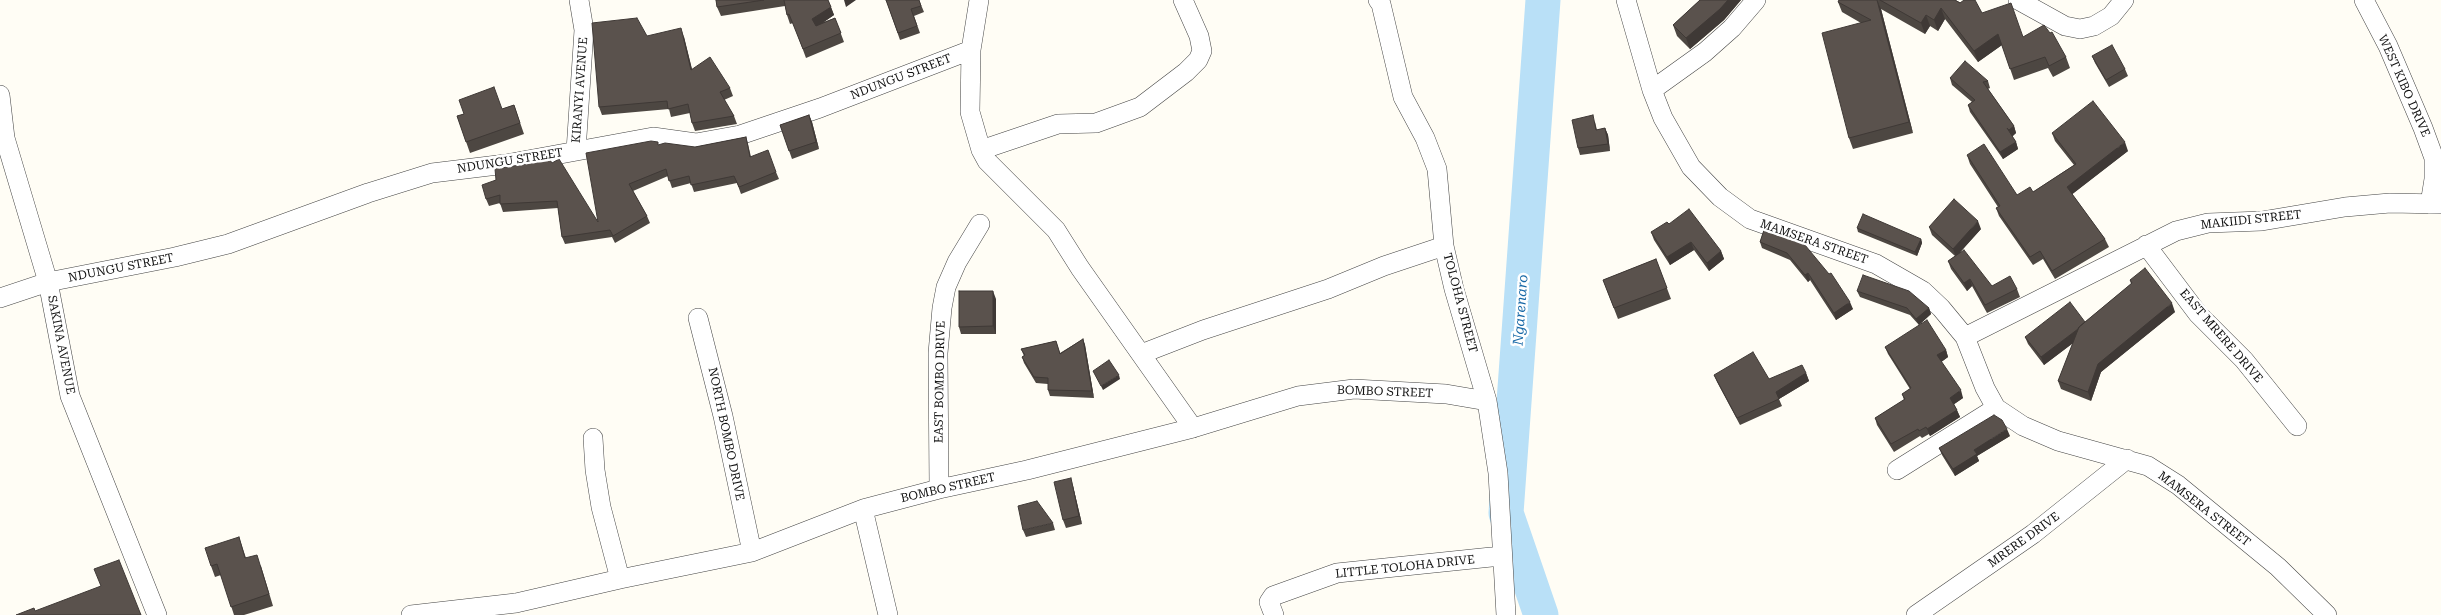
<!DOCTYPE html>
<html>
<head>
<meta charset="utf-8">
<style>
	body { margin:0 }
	canvas { display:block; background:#fffdf5 }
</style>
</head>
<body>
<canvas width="2441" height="615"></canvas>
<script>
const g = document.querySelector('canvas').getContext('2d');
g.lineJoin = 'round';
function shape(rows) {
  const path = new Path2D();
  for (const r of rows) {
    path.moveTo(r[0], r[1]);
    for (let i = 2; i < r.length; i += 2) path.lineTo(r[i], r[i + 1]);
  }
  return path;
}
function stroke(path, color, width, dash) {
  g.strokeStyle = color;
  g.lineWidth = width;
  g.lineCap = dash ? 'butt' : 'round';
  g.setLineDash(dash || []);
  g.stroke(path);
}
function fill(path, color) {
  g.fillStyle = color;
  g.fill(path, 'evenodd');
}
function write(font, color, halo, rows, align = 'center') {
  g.font = font + ' "Roboto Serif",serif';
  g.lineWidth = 5;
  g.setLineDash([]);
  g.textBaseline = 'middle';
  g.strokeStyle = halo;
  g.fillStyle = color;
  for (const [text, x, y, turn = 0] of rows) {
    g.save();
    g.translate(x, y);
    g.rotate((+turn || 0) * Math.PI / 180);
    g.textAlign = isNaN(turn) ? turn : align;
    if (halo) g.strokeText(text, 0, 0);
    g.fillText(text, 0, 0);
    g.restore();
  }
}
stroke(shape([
	[1541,615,1506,513,1543,0]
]), '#b9e0f7', 35);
const minor = shape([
	[979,0,971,50,970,112,981,150,987,161,1056,230,1080,268,1193,428],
	[1378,0,1381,4,1403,97,1425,138,1437,169,1444,246,1454,289,1487,401,1498,473,1506,615],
	[1626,0,1652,90,1663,118,1691,167,1720,197,1750,219,1876,264,1923,291,1941,308,1965,337,1985,388,1996,408,2023,426,2058,441,2148,466,2178,485,2278,567,2327,615],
	[2018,0,2065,26,2080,29,2094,26,2111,16,2124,0],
	[2364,0,2388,46,2423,128,2434,158,2434,179,2430,204],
	[1652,90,1705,52,1732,28,1756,0],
	[0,95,5,138,48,282,70,396,157,615],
	[981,150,1058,124,1096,123,1140,107,1186,72,1198,60,1202,51,1199,36,1183,0],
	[576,151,584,30,579,0],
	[2146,245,2198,314,2244,360,2297,426],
	[0,298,48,282,175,257,228,244,368,193,432,173,506,164,653,137,696,143,740,135,820,108,971,50],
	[698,318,723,416,752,552],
	[1965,337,2176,231,2208,223,2262,221,2345,207,2390,203,2441,204],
	[1141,354,1203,330,1328,289,1384,266,1444,246],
	[593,438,595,470,601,507,620,579],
	[1897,470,1996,408],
	[939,489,938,353,942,308,946,287,957,262,980,224],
	[863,509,888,615],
	[411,615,516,603,620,579,752,552,863,509,939,489,1027,470,1193,428,1298,396,1354,389,1446,394,1487,401],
	[1274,615,1269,602,1273,596,1337,573,1501,556],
	[1916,615,2033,534,2127,459]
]);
stroke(minor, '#444', 20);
stroke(minor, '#fff', 19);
fill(shape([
	[716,0,828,0,834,15,824,22,835,18,844,42,806,58,793,23,790,24,787,15,785,6,721,16,717,7],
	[886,0,919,0,924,12,914,16,920,33,900,40],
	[1700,0,1741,0,1724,20,1690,49,1677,36,1673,25],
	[1839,0,1955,0,1982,13,2023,37,2066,57,2070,68,2053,77,2048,68,2014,80,2002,45,1978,62,1945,19,1938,31,1930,26,1925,34,1881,9,1913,133,1853,149,1849,138,1861,23,1842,12,1838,2],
	[647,36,684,37,692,69,730,88,733,96,724,100,734,116,737,124,695,131,692,123,690,113,671,117,669,109,602,115,599,107],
	[2092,56,2125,69,2128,76,2109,87,2095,63],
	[1950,78,1988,81,1990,88,1988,89,2014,126,2016,133,2012,136,2016,142,2018,149,2003,159,1970,112,1968,105,1972,102,1952,85],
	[514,105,524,134,470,153,457,116,464,114,502,109],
	[809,115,812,122,819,149,792,159,780,125],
	[1595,122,1597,130,1605,128,1608,135,1610,151,1580,155,1578,148],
	[2052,133,2128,151,2072,194,2105,239,2109,247,2055,279,2043,259,2033,265,1999,216,1996,208,1998,207,1970,164,1967,155,2017,195,2033,192,2074,165,2055,141],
	[746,137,748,144,751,157,776,172,779,179,741,194,737,183,694,192,691,183,672,188,668,176,633,191,647,216,650,223,615,243,612,237,565,244,562,237,558,208,503,212,500,203,489,206,486,199,496,180,552,163,598,222,659,145,695,147],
	[1669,224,1721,251,1724,259,1709,271,1694,250,1670,265,1654,240,1651,232],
	[1929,227,1981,229,1960,252,1992,286,2017,289,2020,297,1987,313,1972,286,1967,291,1951,269,1948,261,1955,256,1932,235],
	[1857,228,1921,239,1922,243,1917,256,1858,232],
	[1764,230,1853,309,1836,320,1810,280,1808,282,1790,260,1762,248,1760,242],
	[1656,259,1671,299,1618,319,1603,280],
	[2130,280,2175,312,2101,372,2091,401,2061,389,2058,381,2073,343,2044,365,2028,344,2025,337,2085,322,2131,284],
	[1857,291,1929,308,1931,314,1919,325,1910,315,1860,297],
	[996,299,996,334,961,334,959,327],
	[1083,339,1085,345,1094,398,1050,396,1048,390,1048,384,1036,383,1024,363,1022,357,1024,356,1021,349,1056,341,1060,353],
	[1885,347,1946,350,1948,357,1941,362,1963,398,1954,404,1960,417,1930,436,1929,434,1922,438,1920,436,1894,452,1877,425,1875,418,1904,400,1902,394,1910,389,1888,354],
	[1806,373,1809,381,1779,399,1782,406,1740,425,1717,382,1714,375,1769,379],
	[2010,436,1977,456,1979,461,1955,476,1942,455,1939,448],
	[1073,486,1082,524,1066,528,1063,520],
	[1053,523,1055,530,1026,537,1023,530],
	[239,537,246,558,261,566,273,606,244,615,234,615,221,575,215,577,211,566]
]), '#4d4742');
fill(shape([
	[844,0,856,0,846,7],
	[1728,0,1741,0,1724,20,1690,49,1686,38],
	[1877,0,1881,9,1913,133,1909,122],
	[831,7,834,15,815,28,812,19],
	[1941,8,1945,19,1938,31,1934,20],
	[1926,15,1930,26,1925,34,1921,23],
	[681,28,684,37,694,78,691,70],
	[1998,34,2002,45,1978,62,1974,51],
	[809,115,812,122,819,149,816,142],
	[2014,126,2016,133,2012,137,2009,130],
	[1605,128,1608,135,1610,151,1608,144],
	[2016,142,2018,149,2003,159,2000,152],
	[2125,142,2128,151,2070,196,2067,187],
	[1978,221,1981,229,1956,257,1953,249],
	[1921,239,1922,243,1917,256,1915,252],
	[1691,242,1694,250,1670,265,1667,257],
	[1721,251,1724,259,1709,271,1707,263],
	[1808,273,1810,280,1808,282,1805,275],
	[1970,279,1972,286,1967,291,1964,283],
	[993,291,996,299,996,334,993,326],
	[1850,302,1853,309,1836,320,1834,313],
	[2172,303,2175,312,2101,372,2091,401,2088,392,2098,364],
	[1929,308,1931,314,1919,325,1916,319],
	[2086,323,2089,331,2044,365,2041,357],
	[1083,339,1085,345,1094,398,1092,391],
	[1946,350,1948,357,1940,363,1937,355],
	[1806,373,1809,381,1779,399,1776,392],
	[1119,375,1120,379,1103,390,1101,386],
	[1961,390,1963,398,1953,405,1950,398],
	[1957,410,1960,417,1930,436,1927,429],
	[2007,429,2010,436,1977,456,1979,461,1955,476,1953,469,1974,450],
	[1071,478,1073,486,1082,524,1079,516]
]), '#3f3936');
const building = shape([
	[716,0,764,0,717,7,716,0],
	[784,0,828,0,831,7,812,19,816,26,835,18,841,33,803,49,789,14,787,15,784,0],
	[886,0,919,0,921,6,911,9,917,26,898,33,886,0],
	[1700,0,1728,0,1720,9,1686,38,1673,25,1700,0],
	[1839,0,1877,0,1909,122,1849,138,1822,33,1871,20,1838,2,1839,0],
	[1880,0,1955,0,1960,3,1964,0,1975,0,1982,13,2011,3,2023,37,2044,25,2050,33,2052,32,2066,57,2049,66,2045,57,2010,69,1998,34,1974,51,1941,8,1934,20,1926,15,1921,23,1880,0],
	[637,18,647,36,681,28,691,70,710,57,730,88,720,92,734,116,692,123,688,104,668,109,667,101,599,107,592,23,637,18],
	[2112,45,2125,69,2106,80,2092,56,2112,45],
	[1965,61,1988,81,1983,82,2014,126,2009,130,2007,128,2016,142,2000,152,1968,105,1975,100,1950,78,1965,61],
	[494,87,502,109,514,105,520,123,466,142,457,116,464,114,459,100,494,87],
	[2093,101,2125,142,2067,187,2105,239,2052,271,2040,251,2030,257,1996,208,2000,206,1967,155,1984,144,2017,195,2030,187,2033,192,2076,164,2052,133,2093,101],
	[809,115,816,142,789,151,780,125,809,115],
	[1593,115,1596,130,1605,128,1608,144,1578,148,1572,120,1593,115],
	[746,137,750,157,768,150,776,172,739,187,734,176,691,185,689,176,669,181,666,169,629,184,647,216,613,236,610,230,562,237,557,201,500,204,500,195,486,199,482,185,496,180,495,169,550,160,552,163,559,159,598,222,586,153,651,141,658,142,658,145,665,143,695,147,746,137],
	[1954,199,1978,221,1953,249,1929,227,1954,199],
	[1689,209,1721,251,1707,263,1691,242,1667,257,1651,232,1667,222,1669,224,1689,209],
	[1863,214,1921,239,1915,252,1857,228,1863,214],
	[1764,230,1805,245,1829,274,1831,273,1850,302,1834,313,1808,273,1805,275,1787,253,1760,242,1764,230],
	[1964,250,1992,286,2010,276,2017,289,1985,305,1970,279,1964,283,1948,261,1964,250],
	[1656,259,1667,288,1614,308,1603,280,1656,259],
	[2145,268,2172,303,2098,364,2088,392,2058,381,2079,327,2132,283,2130,280,2145,268],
	[1863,275,1909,291,1929,308,1916,319,1907,308,1857,291,1863,275],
	[959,291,993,291,993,326,959,327,959,291],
	[2070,302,2085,322,2079,327,2078,329,2041,357,2025,337,2070,302],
	[1927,320,1946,350,1937,355,1961,390,1950,398,1957,410,1927,429,1926,427,1919,431,1918,429,1891,444,1875,418,1905,399,1902,394,1911,388,1885,347,1927,320],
	[1083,339,1092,391,1048,390,1048,378,1034,377,1022,357,1025,355,1021,349,1056,341,1060,354,1083,339],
	[1753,352,1769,379,1802,365,1806,373,1776,392,1779,399,1737,418,1714,375,1753,352],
	[1109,360,1119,375,1101,386,1093,371,1109,360],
	[1994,415,2002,420,2007,429,1974,450,1977,454,1953,469,1939,448,1994,415],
	[1071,478,1079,516,1063,520,1054,482,1071,478],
	[1037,501,1053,523,1023,530,1018,506,1037,501],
	[239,537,245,558,257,555,269,594,231,607,217,564,211,566,205,548,239,537],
	[119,560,141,615,16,615,34,608,35,611,101,586,94,569,119,560]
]);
fill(building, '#5a524d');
stroke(building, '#3f3936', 1);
write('12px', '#111', '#fff', [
	["NDUNGU STREET",901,77,-21],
	["WEST KIBO DRIVE",2404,86,66],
	["KIRANYI AVENUE",580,90,-86],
	["NDUNGU STREET",510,161,-9],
	["MAKIIDI STREET",2251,220,-6],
	["MAMSERA STREET",1814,242,19],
	["NDUNGU STREET",121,268,-11],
	["TOLOHA STREET",1460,303,75],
	["EAST MRERE DRIVE",2221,336,49],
	["SAKINA AVENUE",61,345,79],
	["EAST BOMBO DRIVE",940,382,-89],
	["BOMBO STREET",1385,392,2],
	["NORTH BOMBO DRIVE",726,434,78],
	["BOMBO STREET",948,488,-13],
	["MAMSERA STREET",2204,509,38],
	["MRERE DRIVE",2024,540,-36],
	["LITTLE TOLOHA DRIVE",1405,567,-6]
]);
write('italic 14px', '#1768a6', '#fff', [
	["Ngarenaro",1521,310,-86]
]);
</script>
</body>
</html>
